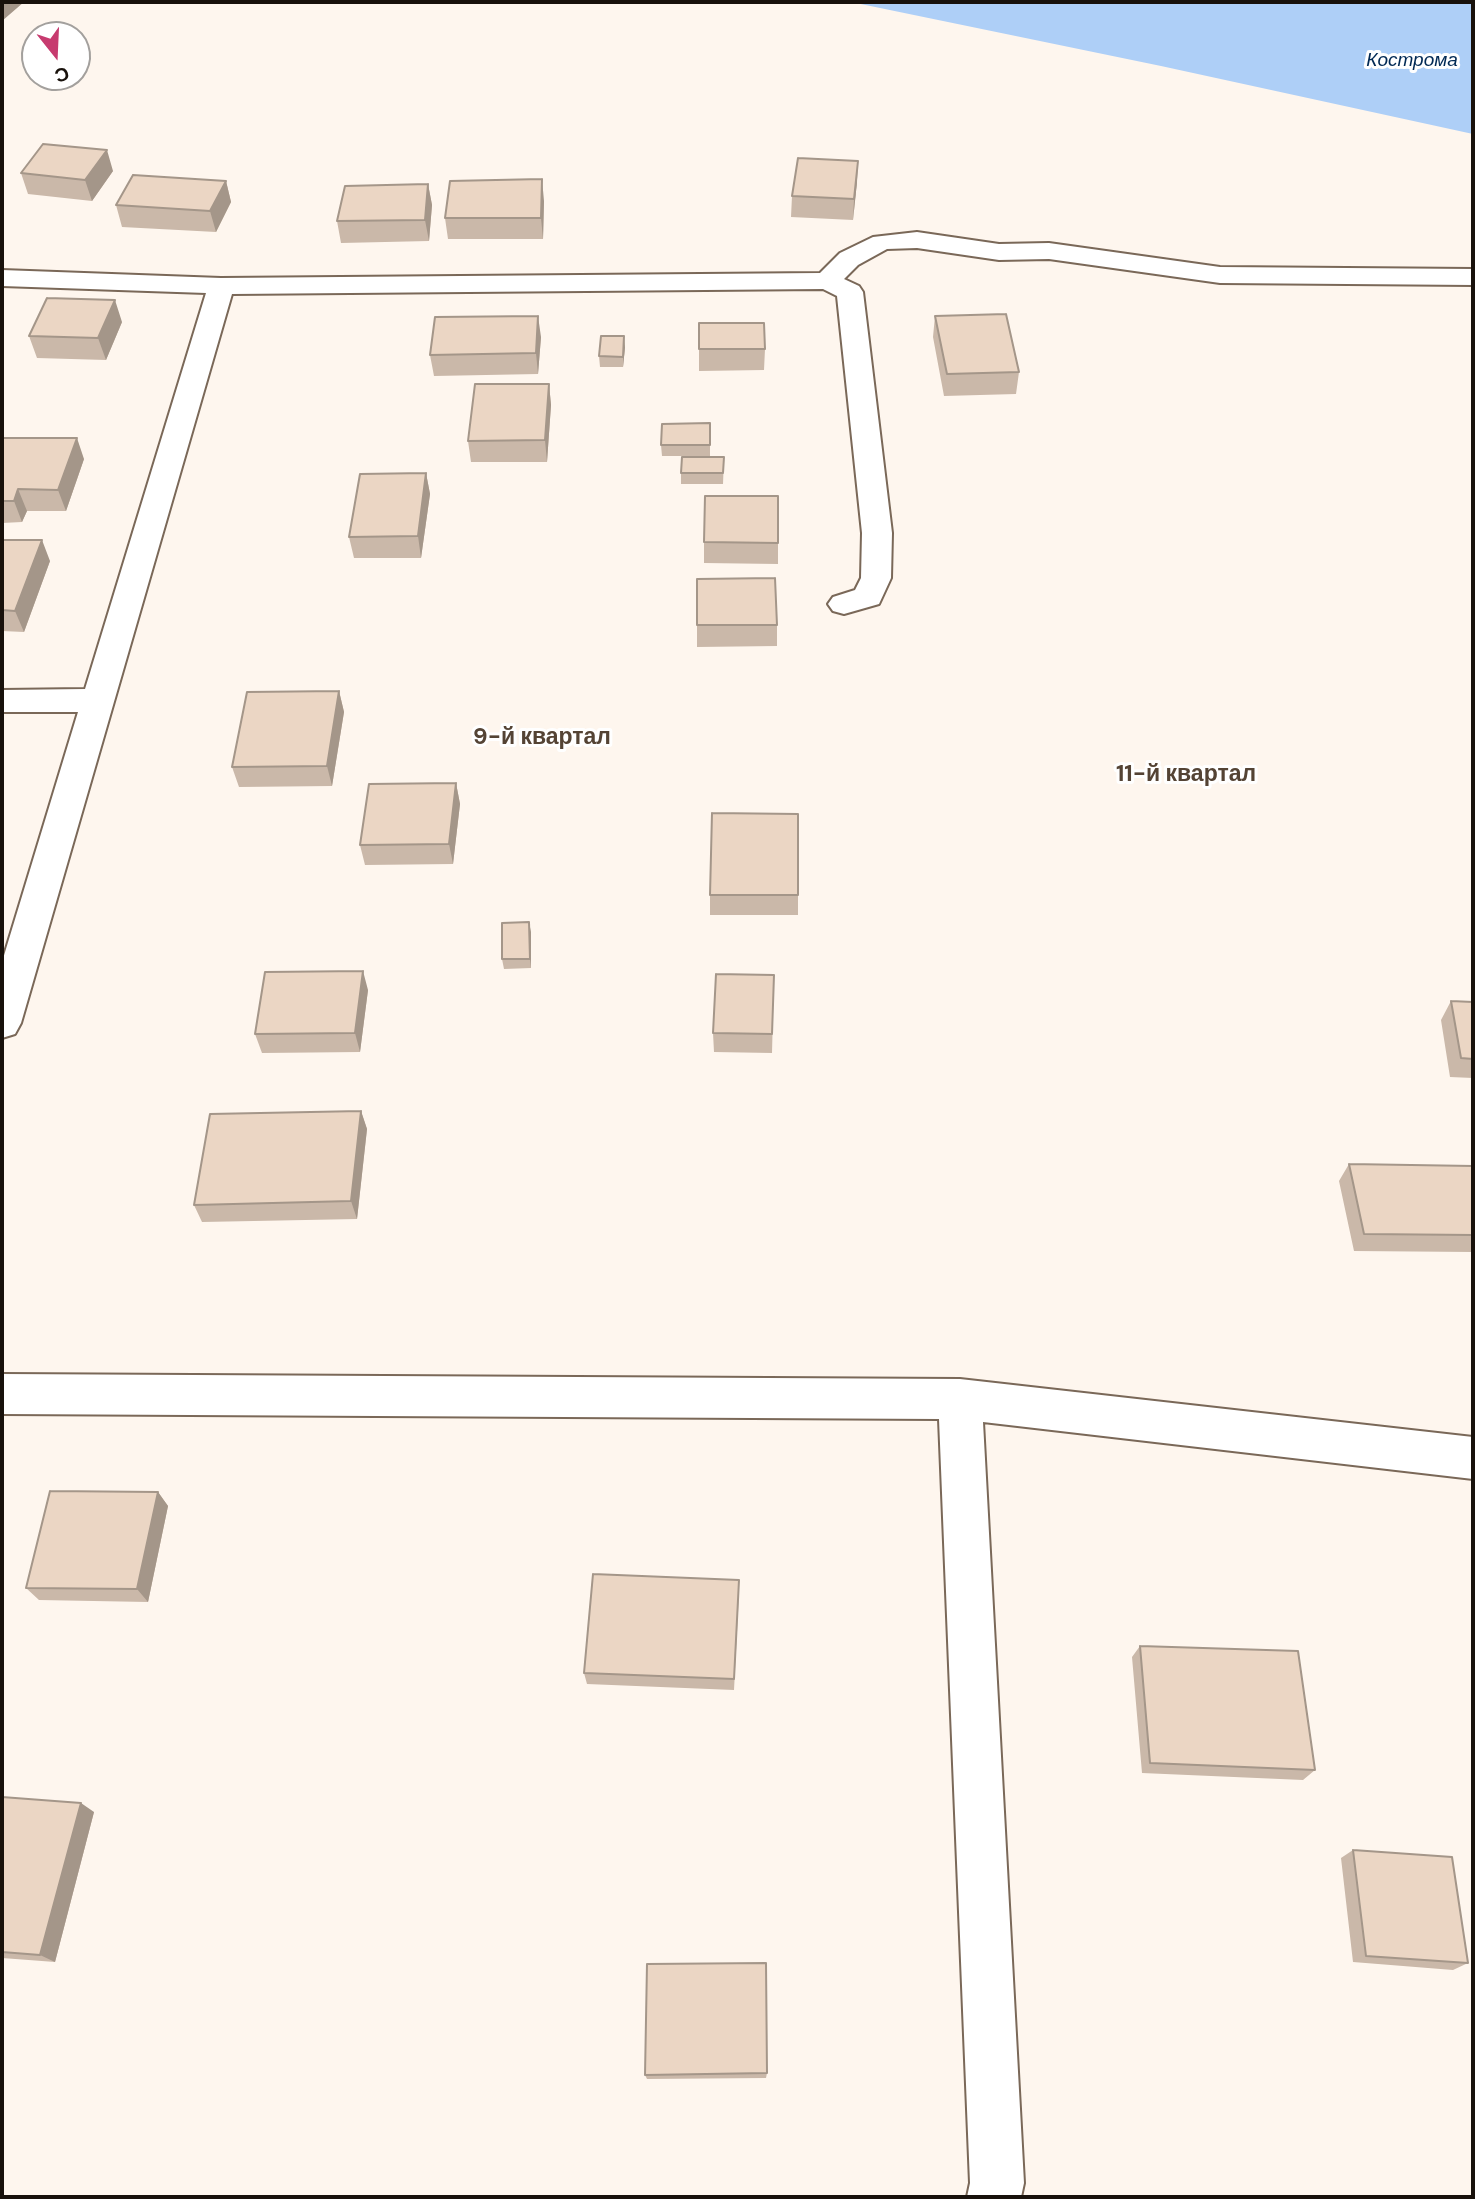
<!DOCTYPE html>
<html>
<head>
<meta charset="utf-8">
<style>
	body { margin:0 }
	#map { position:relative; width:1475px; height:2199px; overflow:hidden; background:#fef6ee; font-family:"DM Sans",sans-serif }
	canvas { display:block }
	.frame { position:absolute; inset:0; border:4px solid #18110b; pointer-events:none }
	.north { position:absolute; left:21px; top:21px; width:70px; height:70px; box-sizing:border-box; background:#fff; border:2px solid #a3a09d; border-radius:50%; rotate:162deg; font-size:19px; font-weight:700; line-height:28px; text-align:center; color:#18110b }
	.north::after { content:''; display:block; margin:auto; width:24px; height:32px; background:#c73b6f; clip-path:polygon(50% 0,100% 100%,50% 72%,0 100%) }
</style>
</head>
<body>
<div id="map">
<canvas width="1475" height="2199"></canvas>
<div class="frame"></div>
<div class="north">С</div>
</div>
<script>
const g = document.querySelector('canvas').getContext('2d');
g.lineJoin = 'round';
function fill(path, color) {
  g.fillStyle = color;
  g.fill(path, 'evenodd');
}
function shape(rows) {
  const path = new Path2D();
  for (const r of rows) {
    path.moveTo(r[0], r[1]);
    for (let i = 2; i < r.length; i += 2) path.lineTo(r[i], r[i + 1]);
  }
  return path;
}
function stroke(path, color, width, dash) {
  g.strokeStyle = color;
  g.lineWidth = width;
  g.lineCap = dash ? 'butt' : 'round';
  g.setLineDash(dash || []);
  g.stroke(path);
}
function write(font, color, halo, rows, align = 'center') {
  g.font = font + ' "DM Sans",sans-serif';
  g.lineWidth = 6;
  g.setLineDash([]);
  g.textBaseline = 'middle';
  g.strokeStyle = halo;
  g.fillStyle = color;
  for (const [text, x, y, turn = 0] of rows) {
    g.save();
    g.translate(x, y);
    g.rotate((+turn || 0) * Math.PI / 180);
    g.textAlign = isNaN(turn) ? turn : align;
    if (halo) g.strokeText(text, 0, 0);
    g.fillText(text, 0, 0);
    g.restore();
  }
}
fill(shape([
	[851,2,1473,2,1473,134,1161,66]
]), '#aecff7');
const street = shape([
	[917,232,999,244,1049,243,1220,267,1473,269,1473,285,1220,283,1049,259,999,260,917,248,887,249,858,265,844,279,859,286,863,292,892,533,891,578,879,604,844,614,833,611,828,604,833,597,855,590,861,578,862,533,837,296,823,289,232,294,21,1023,15,1034,2,1038,2,962,78,712,2,712,2,690,85,689,206,293,2,286,2,270,221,278,820,273,840,253,873,237,917,232],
	[2,1374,960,1379,1473,1437,1473,1479,983,1422,1024,2183,1021,2197,967,2197,970,2183,939,1419,2,1414,2,1374]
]);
stroke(street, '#7a6858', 4);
fill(street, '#fff');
fill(shape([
	[113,171,92,201,28,194,21,173],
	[226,181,231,202,216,232,122,227,116,205],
	[857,182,853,220,791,217,792,196],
	[428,184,432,205,429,241,341,243,337,221],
	[544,201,543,239,448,239,445,218],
	[935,316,1019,372,1016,394,944,396,933,337],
	[122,322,106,360,37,358,29,336],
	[699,323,765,349,764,370,699,371],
	[541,337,538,374,434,376,430,355],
	[625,347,623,367,600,367,599,356],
	[549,384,551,405,547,462,471,462,468,441],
	[710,423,710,456,662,456,661,445],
	[2,438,84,459,66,511,27,511,22,522,2,523],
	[724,457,723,484,681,484,681,473],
	[426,473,430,494,421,558,354,558,349,537],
	[2,540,50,561,24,632,2,631],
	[704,542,778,543,778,564,704,563],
	[697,625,777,625,777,646,697,647],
	[339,691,344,712,332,786,239,787,232,767],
	[456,783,460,804,453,864,365,865,360,845],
	[710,895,798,895,798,915,710,915],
	[531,932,531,968,504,969,502,959],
	[774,975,772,1053,714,1052,713,1033],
	[368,990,360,1052,262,1053,255,1034],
	[1451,1001,1473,1002,1473,1078,1450,1077,1441,1020],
	[361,1111,367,1129,357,1219,202,1222,194,1205],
	[1349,1164,1473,1166,1473,1252,1354,1251,1339,1181],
	[158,1492,168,1506,148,1602,39,1600,26,1588],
	[739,1593,734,1690,587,1684,584,1673],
	[1140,1646,1315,1770,1303,1780,1142,1773,1132,1657],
	[2,1797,94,1812,55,1962,2,1958],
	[1353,1850,1468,1963,1453,1970,1353,1962,1341,1858],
	[767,2073,766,2078,647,2079,645,2075]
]), '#cab8a9');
fill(shape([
	[2,2,24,2,2,21],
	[107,150,113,171,92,201,85,180],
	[858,161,857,182,853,220,854,199],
	[542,179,544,201,543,239,541,218],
	[226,181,231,202,216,232,210,211],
	[428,184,432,205,429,241,425,220],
	[115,300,122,322,106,360,98,338],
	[538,316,541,337,538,374,536,353],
	[624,336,625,347,623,367,623,357],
	[549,384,551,405,547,462,545,440],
	[77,438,84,459,66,511,58,490],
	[426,473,430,494,421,558,418,536],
	[18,489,27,511,22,522,14,501],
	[42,540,50,561,24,632,15,611],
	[339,691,344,712,332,786,327,766],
	[456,783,460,804,453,864,449,844],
	[529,922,531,932,531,968,530,959],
	[363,971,368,990,360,1052,355,1033],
	[361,1111,367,1129,357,1219,351,1201],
	[158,1492,168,1506,148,1602,137,1589],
	[81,1803,94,1812,55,1962,40,1955]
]), '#a49689');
const building = shape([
	[43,144,107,150,85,180,21,173,43,144],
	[798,158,858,161,854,199,792,196,798,158],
	[133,175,226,181,210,211,116,205,133,175],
	[542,179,541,218,445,218,450,181,542,179],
	[428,184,425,220,337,221,345,186,428,184],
	[47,298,115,300,98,338,29,336,47,298],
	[1006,314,1019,372,947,374,935,316,1006,314],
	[538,316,536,353,430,355,435,317,538,316],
	[699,323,764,323,765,349,699,349,699,323],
	[601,336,624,336,623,357,599,356,601,336],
	[475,384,549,384,545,440,468,441,475,384],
	[710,423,710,445,661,445,662,424,710,423],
	[2,438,77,438,58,490,18,489,14,501,2,501,2,438],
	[682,457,724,457,723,473,681,473,682,457],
	[426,473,418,536,349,537,360,474,426,473],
	[705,496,778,496,778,543,704,542,705,496],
	[2,540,42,540,15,611,2,610,2,540],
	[775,578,777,625,697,625,697,579,775,578],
	[339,691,327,766,232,767,247,692,339,691],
	[456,783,449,844,360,845,369,784,456,783],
	[712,813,798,814,798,895,710,895,712,813],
	[529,922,530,959,502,959,502,923,529,922],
	[363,971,355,1033,255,1034,265,972,363,971],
	[716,974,774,975,772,1034,713,1033,716,974],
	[1451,1001,1473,1002,1473,1059,1461,1058,1451,1001],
	[361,1111,351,1201,194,1205,210,1114,361,1111],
	[1349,1164,1473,1166,1473,1235,1364,1234,1349,1164],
	[50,1491,158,1492,137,1589,26,1588,50,1491],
	[593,1574,739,1580,734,1679,584,1673,593,1574],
	[1140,1646,1298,1651,1315,1770,1150,1763,1140,1646],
	[2,1797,81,1803,40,1955,2,1952,2,1797],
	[1353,1850,1452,1857,1468,1963,1366,1956,1353,1850],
	[766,1963,767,2073,645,2075,647,1964,766,1963]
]);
fill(building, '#ebd6c4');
stroke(building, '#a49689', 2);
write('italic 19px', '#002954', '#fff', [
	["Кострома",1412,61]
]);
write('bold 23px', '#544334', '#fff', [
	["9-й квартал",542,738],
	["11-й квартал",1186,775]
]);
</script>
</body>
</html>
